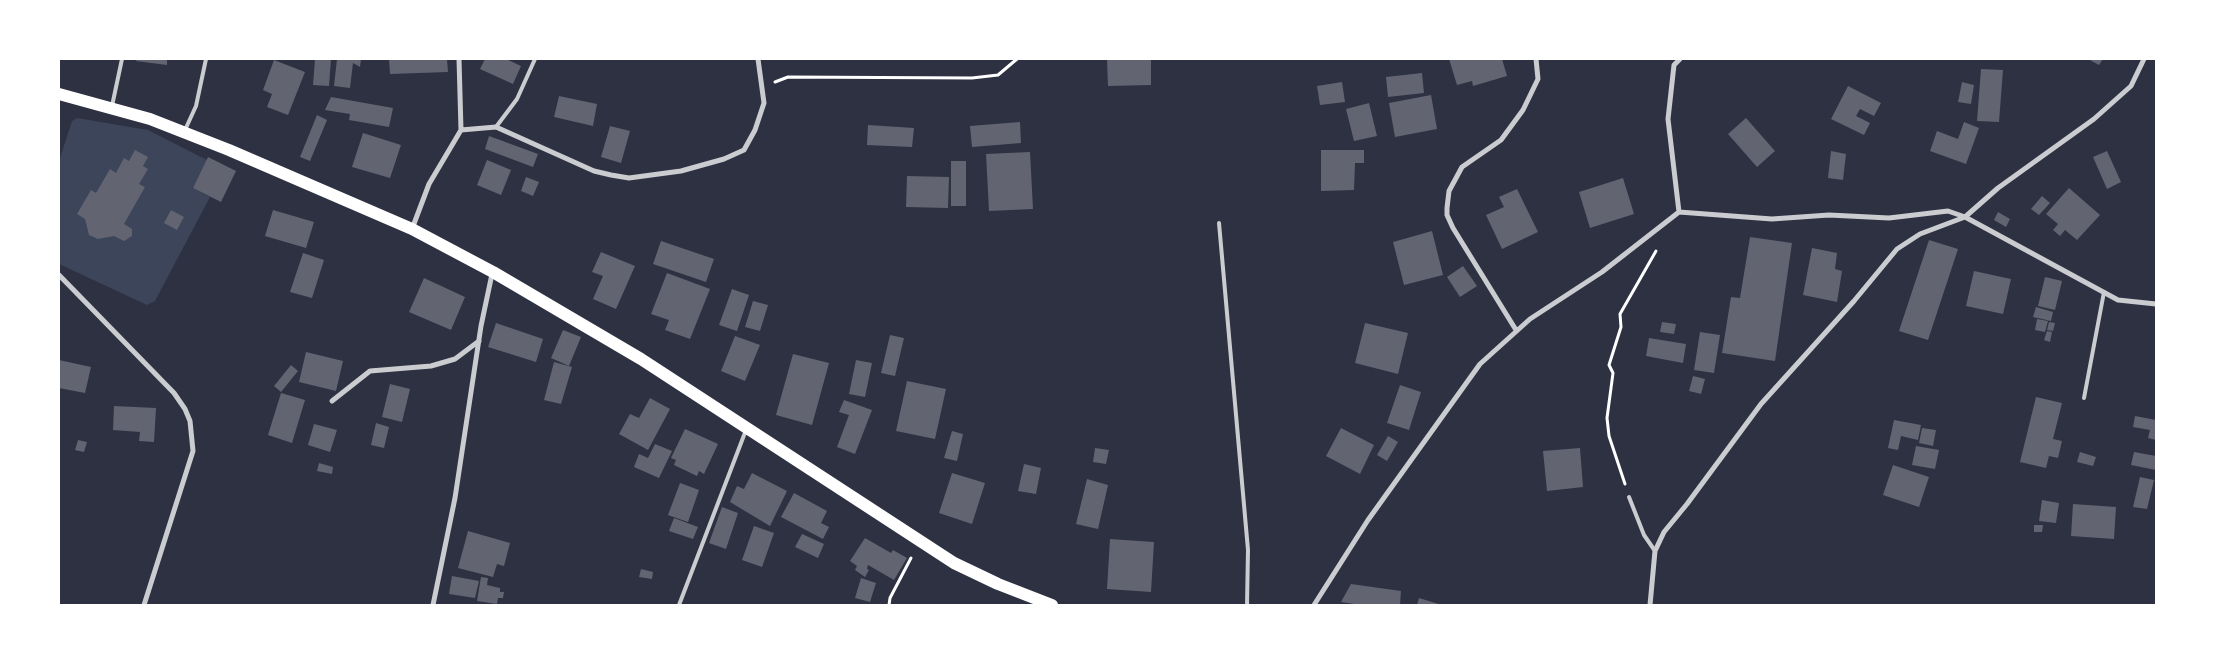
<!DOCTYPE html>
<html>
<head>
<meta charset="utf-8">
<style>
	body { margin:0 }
	#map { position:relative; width:2215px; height:664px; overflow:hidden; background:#2d3142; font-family:Arial,sans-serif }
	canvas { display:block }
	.frame { position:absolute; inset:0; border:60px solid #fff; pointer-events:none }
</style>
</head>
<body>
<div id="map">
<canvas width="2215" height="664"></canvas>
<div class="frame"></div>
</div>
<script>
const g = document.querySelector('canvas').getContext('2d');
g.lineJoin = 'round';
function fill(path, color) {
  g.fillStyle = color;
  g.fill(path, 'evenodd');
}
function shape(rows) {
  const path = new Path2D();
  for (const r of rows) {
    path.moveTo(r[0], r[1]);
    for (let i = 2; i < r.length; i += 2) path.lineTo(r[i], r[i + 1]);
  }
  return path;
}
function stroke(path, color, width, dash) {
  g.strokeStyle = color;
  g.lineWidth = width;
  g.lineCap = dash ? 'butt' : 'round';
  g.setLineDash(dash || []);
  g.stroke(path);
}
fill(shape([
	[77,118,148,130,207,160,193,188,210,197,155,301,147,305,59,264,59,161,72,121]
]), '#3c4559');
fill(shape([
	[137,59,167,59,167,65,136,61],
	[315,59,331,59,329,86,313,85],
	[337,59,361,59,360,67,353,63,350,88,334,86],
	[389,59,447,59,448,72,390,74],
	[485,59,506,59,521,66,513,84,480,69],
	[1107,59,1151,59,1151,85,1108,86],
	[1449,59,1502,59,1507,76,1473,86,1472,81,1457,85],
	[2088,59,2103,59,2099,65],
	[274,60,305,72,288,115,267,107,272,94,263,90],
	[1981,69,2003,70,1999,122,1977,121],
	[1422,73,1424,93,1388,97,1386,77],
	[1342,82,1345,102,1320,105,1317,86],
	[1962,82,1974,85,1971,104,1958,102],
	[1848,86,1881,103,1874,116,1860,109,1856,116,1870,123,1864,135,1831,119],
	[1431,95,1437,129,1395,137,1389,103],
	[559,96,597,104,593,126,554,117],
	[331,97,393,108,389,127,349,120,350,114,325,110],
	[1369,103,1377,136,1354,141,1346,109],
	[317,115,327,120,310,161,300,157],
	[1746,118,1775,151,1757,167,1728,134],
	[1020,122,1021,143,972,147,970,126],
	[1964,122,1979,128,1966,164,1930,151,1937,131,1958,139],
	[868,125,914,128,912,147,867,145],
	[610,126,630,131,621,163,601,157],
	[363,133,401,145,390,178,352,167],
	[489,136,538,154,533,167,485,149],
	[135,150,148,157,143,166,148,169,139,184,145,187,124,224,132,229,132,236,124,241,114,236,98,239,89,235,85,219,77,214,91,190,96,193,110,169,116,173,124,158,129,161],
	[1321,150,1364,150,1364,163,1355,163,1354,190,1321,191],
	[1831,151,1846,154,1843,180,1828,178],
	[2107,151,2121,182,2107,189,2093,157],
	[1030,152,1033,209,989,211,986,154],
	[208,157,236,171,221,202,193,188],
	[487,160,511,170,501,195,477,185],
	[951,161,966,161,966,206,951,206],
	[907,176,949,177,948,208,906,207],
	[526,177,539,182,533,196,521,191],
	[1623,178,1634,214,1590,228,1579,192],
	[2069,188,2100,215,2077,240,2065,230,2060,236,2053,230,2058,224,2046,214],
	[1517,189,1538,232,1502,249,1486,215,1504,207,1499,197],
	[2042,196,2050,203,2039,215,2031,209],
	[171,210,184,217,177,230,164,223],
	[273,210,314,222,306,248,265,236],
	[1998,212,2010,219,2006,227,1994,220],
	[1432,231,1443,275,1404,285,1393,242],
	[1750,237,1792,243,1775,361,1722,353,1731,297,1740,298],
	[1929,240,1958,249,1928,340,1899,331],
	[661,241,714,259,706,282,653,264],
	[1812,248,1837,253,1835,269,1842,271,1837,302,1803,295],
	[601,252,635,266,616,309,593,299,603,276,592,272],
	[303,253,324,260,312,298,290,292],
	[1463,266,1477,286,1460,297,1447,277],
	[1974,271,2011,279,2003,314,1966,306],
	[667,273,710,289,690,339,665,330,669,320,651,314],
	[2045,277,2062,281,2055,310,2038,306],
	[424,278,465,297,451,330,409,312],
	[732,289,749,295,737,331,719,325],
	[753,301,768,305,760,331,745,327],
	[2036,307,2053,312,2051,321,2033,317],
	[2037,319,2048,321,2045,332,2035,330],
	[1662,322,1676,324,1674,334,1660,332],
	[2049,322,2055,323,2053,331,2047,330],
	[496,323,543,339,536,362,488,347],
	[1365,323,1408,333,1398,374,1355,363],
	[563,330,581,337,569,366,551,358],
	[2047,331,2052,332,2050,342,2044,340],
	[1700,332,1720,335,1714,373,1694,370],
	[890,335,904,338,895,376,881,373],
	[735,336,760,345,745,381,721,371],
	[1649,338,1686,344,1683,363,1646,356],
	[306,352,343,361,336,391,299,382],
	[793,354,829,363,812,425,776,415],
	[59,360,91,367,85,393,59,388],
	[856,360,872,363,865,397,849,394],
	[554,362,572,367,561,404,544,400],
	[291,365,298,371,281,392,274,386],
	[1693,376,1705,379,1701,394,1689,391],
	[907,381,946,389,935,439,896,431],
	[390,384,410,389,402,422,382,417],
	[1400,385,1421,392,1409,430,1387,423],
	[281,393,305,400,292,443,268,435],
	[2036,397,2062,403,2053,439,2062,441,2058,458,2049,456,2046,468,2020,462],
	[650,398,670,409,648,450,619,434,630,414,639,418],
	[844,400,872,410,855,454,837,447,849,415,839,412],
	[114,406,156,408,154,442,139,441,140,432,113,430],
	[2135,416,2156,420,2156,440,2148,438,2150,430,2133,427],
	[1894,420,1921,425,1918,440,1901,436,1898,450,1888,448],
	[376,423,389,427,384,448,371,445],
	[314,424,337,430,330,452,308,445],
	[1341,428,1374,445,1360,474,1326,456],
	[1922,428,1936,430,1933,446,1919,443],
	[685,429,718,444,704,474,699,471,697,476,674,465,676,460,671,458],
	[952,431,963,434,957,461,944,458],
	[1388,436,1398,442,1387,461,1377,455],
	[78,440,87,442,84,452,75,450],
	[655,444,672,451,659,478,634,467,639,454,648,458],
	[1916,446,1939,450,1935,469,1912,465],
	[1095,448,1109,450,1106,464,1093,462],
	[1580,448,1583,487,1547,491,1543,451],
	[2080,452,2096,457,2093,466,2077,462],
	[2134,452,2156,456,2156,470,2131,465],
	[319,463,333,467,332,474,317,471],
	[1024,464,1041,468,1036,494,1018,491],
	[1893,465,1929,477,1919,507,1883,495],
	[752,473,787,491,770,526,730,502,737,486,744,489],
	[952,473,985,483,972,524,939,513],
	[2140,477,2154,480,2147,509,2133,507],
	[1087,479,1108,485,1098,529,1076,524],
	[680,483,699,490,688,522,668,515],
	[794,493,827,511,821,523,829,527,823,539,781,517],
	[2042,500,2059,503,2056,523,2039,521],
	[2073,504,2116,507,2114,539,2071,536],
	[722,507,738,513,726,549,709,543],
	[674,518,698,527,693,539,669,531],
	[2034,525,2043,525,2042,532,2034,532],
	[754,526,774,533,762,567,742,560],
	[468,531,510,543,504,566,497,564,493,577,458,568],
	[802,534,824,544,818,558,795,547],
	[865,538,891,553,893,550,907,558,894,580,868,565,867,569,869,570,865,577,855,570,857,566,850,561],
	[1110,539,1154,542,1151,592,1107,589],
	[641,569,653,572,652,579,639,577],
	[452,576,479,581,475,598,449,594],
	[481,577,488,578,487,585,500,588,500,592,504,592,503,598,498,598,497,604,477,601],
	[861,578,876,583,870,602,855,598],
	[1351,584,1401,591,1400,605,1361,605,1341,602],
	[1419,598,1442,605,1417,605]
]), '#626471');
stroke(shape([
	[775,82,788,77,972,78,998,75,1017,59],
	[1625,484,1609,436,1607,418,1613,373,1609,365,1621,327,1620,314,1656,251],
	[889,605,890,598,911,558]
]), '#fff', 3);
stroke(shape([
	[112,106,122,59],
	[496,127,517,99,535,59],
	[185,130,196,106,206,59],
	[1219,223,1248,550,1247,605],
	[2084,398,2104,292],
	[1629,497,1644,535,1655,551],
	[679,605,746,430]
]), '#caccd0', 4);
stroke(shape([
	[459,59,461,130],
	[461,130,496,127,594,171,611,175,629,178,681,171,724,159,744,150,755,130,764,103,758,59],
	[1679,212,1668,119,1674,65,1680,59],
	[412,229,429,184,461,130],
	[59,275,174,393,185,409,190,421,193,451,144,605],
	[1516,330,1453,228,1447,215,1447,208,1449,191,1462,167,1501,140,1523,110,1538,79,1536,59],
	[332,401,370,371,431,366,455,359,479,341],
	[433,605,455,498,481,326,492,274],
	[1314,605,1368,520,1480,364,1530,319,1602,272,1679,212,1772,219,1829,215,1889,218,1948,211,1965,217,2118,300,2156,304],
	[1650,605,1655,551,1664,532,1687,504,1761,404,1854,301,1897,249,1920,234,1965,217,1998,188,2094,119,2131,86,2144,59]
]), '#caccd0', 5);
stroke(shape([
	[59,94,150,119,229,150,412,229,493,272,641,359,954,563,998,584,1052,605]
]), '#fff', 12);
</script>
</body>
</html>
